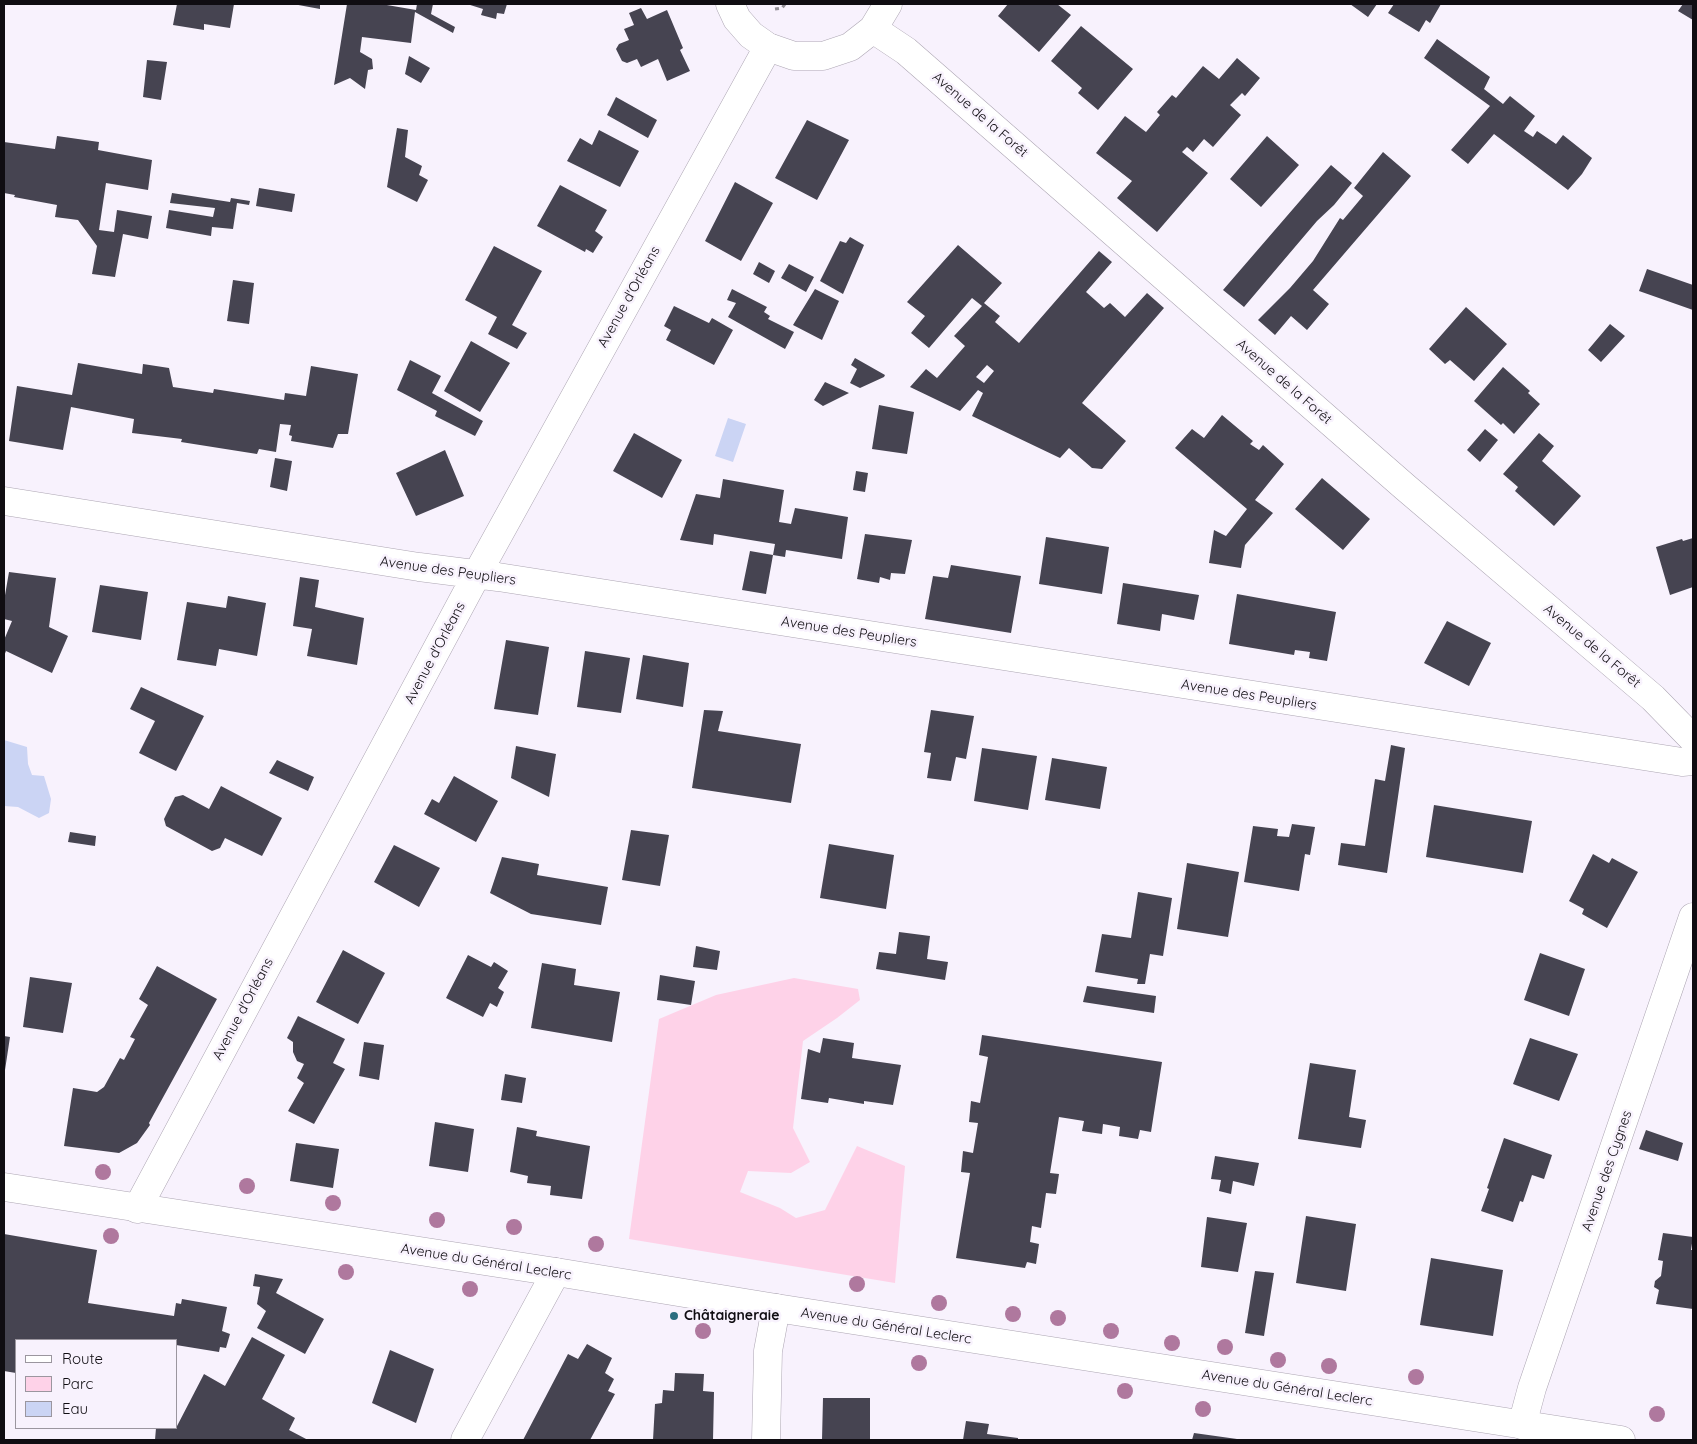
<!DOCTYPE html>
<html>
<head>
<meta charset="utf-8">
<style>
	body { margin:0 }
	#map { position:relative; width:1697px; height:1444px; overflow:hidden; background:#f8f2fd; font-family:Quicksand,sans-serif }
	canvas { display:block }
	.frame { position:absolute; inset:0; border:5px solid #100d12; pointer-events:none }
	.legend { position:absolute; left:15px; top:1339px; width:162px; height:90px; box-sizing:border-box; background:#f8f2fd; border:1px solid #9b969f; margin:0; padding:6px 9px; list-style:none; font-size:15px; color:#100d12 }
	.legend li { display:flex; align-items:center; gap:10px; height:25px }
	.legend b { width:25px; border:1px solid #9b969f }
</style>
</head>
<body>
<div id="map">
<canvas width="1697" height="1444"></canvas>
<div class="frame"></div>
<ul class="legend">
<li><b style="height:6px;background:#fff"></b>Route</li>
<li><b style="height:14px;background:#fed2e8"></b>Parc</li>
<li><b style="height:14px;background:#cbd4f4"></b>Eau</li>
</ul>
</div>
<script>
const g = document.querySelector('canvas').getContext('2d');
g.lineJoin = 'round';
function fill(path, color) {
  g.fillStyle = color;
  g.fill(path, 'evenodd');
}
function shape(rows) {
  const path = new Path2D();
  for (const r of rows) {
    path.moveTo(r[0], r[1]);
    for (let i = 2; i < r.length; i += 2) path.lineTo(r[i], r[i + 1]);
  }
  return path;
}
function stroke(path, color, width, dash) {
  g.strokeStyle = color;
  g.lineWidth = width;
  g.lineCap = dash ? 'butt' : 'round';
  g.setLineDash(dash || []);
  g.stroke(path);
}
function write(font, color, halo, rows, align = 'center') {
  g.font = font + ' Quicksand,sans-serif';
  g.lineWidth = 5;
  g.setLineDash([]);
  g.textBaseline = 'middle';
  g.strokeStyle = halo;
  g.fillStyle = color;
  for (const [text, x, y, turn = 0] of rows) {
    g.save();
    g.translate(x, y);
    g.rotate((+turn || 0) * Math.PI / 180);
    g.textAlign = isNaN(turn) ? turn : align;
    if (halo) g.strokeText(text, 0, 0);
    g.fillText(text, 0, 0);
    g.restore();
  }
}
fill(shape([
	[794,978,858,989,860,1000,837,1018,803,1041,793,1128,810,1162,791,1173,748,1171,740,1192,780,1208,796,1218,825,1210,857,1146,905,1166,895,1283,629,1239,659,1019,716,995]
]), '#fed2e8');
fill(shape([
	[728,418,746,424,733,462,715,456],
	[4,740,27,747,28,764,32,775,44,776,51,799,49,813,39,818,18,807,4,806]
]), '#cbd4f4');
fill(shape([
	[177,4,234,4,230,28,204,24,204,30,173,25],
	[293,4,320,4,320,9],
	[347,4,381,4,416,10,417,4,433,4,431,14,455,27,453,33,415,12,411,43,362,37,360,52,372,59,373,69,368,70,365,89,350,78,334,85],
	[467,4,507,4,504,14,497,13,496,19,481,15,483,9],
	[1008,4,1057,4,1071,15,1039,52,998,16],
	[1350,4,1377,4,1368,17],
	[1394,4,1441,4,1430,23,1426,20,1419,32,1388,13],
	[1683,4,1693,4,1693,20,1678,11],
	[641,8,647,19,667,10,683,48,680,50,690,71,667,81,658,59,641,67,637,59,627,63,622,61,616,49,619,44,629,40,624,29,634,25,629,13],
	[1081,26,1133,69,1098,110,1078,93,1082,88,1051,61],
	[1437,39,1490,77,1484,89,1503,104,1510,96,1535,116,1524,131,1533,137,1537,131,1556,144,1563,135,1592,158,1582,174,1568,190,1494,134,1468,164,1451,150,1490,106,1424,58],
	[409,56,430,68,421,83,405,74],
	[1237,58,1260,78,1245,96,1242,93,1230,105,1241,115,1213,147,1204,139,1193,152,1187,147,1182,152,1208,173,1157,232,1117,198,1132,181,1096,153,1125,116,1146,132,1160,115,1157,112,1172,95,1176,98,1203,66,1219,79],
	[147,60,167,62,161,100,143,97],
	[616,97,657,120,648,138,607,115],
	[807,120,849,140,817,200,775,178],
	[397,128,408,130,405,157,422,166,419,175,428,180,417,202,387,187],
	[599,130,639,151,620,187,567,161,580,138,592,145],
	[57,136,99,142,98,150,152,160,148,190,106,183,99,230,114,232,117,210,152,216,148,239,123,234,115,277,92,274,97,246,78,220,55,217,57,205,14,197,15,195,4,193,4,142,55,149],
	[1267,136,1299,165,1261,207,1230,179],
	[1383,152,1411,176,1313,290,1329,304,1307,330,1291,316,1275,335,1258,320,1290,288,1313,261,1340,218,1343,220,1363,196,1354,188],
	[1331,165,1352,183,1334,205,1317,221,1244,307,1223,290],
	[735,182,773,203,741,261,705,241],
	[560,185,607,210,595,231,603,237,593,253,586,249,585,252,537,226],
	[259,188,295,194,292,212,256,206],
	[172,193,230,202,231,198,250,201,249,205,237,203,233,229,212,227,211,236,166,228,169,210,213,217,215,208,170,203],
	[850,237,864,245,843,294,820,281,840,241,846,243],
	[958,245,1002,283,984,303,1000,316,995,322,1019,343,1099,251,1112,262,1086,292,1104,308,1110,303,1125,317,1147,293,1164,308,1082,403,1126,441,1102,469,1092,468,1069,448,1060,458,972,416,983,393,978,390,960,411,910,387,926,369,937,378,965,346,954,336,982,306,972,298,929,348,911,333,925,316,907,302],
	[987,365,994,371,984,383,976,377],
	[494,246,542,271,512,325,527,333,517,349,488,334,497,317,465,300],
	[759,262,775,271,769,283,753,274],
	[789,264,814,277,806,292,781,278],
	[1647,269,1693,285,1693,310,1639,291],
	[233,280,254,283,249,324,227,321],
	[732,289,767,307,764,312,770,316,768,319,794,332,785,349,728,317,736,303,727,300],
	[815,289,839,301,822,340,793,325],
	[674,306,709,323,712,318,733,330,714,365,666,340,671,330,664,326],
	[1466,307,1507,344,1474,381,1450,360,1445,364,1429,349],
	[1610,324,1625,336,1601,362,1588,350],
	[471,341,510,363,480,412,444,391],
	[855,358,885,375,884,377,860,388,850,383,857,369,851,365],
	[410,360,441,376,432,393,483,421,475,436,435,416,437,411,397,390],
	[78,363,142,374,143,364,169,368,173,387,213,393,214,389,284,400,285,393,306,396,311,366,358,374,348,434,338,434,333,448,291,441,292,436,289,435,291,425,280,424,276,452,259,449,257,454,181,442,182,439,132,433,134,419,71,407,63,450,9,441,17,386,72,395],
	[1503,367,1530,391,1528,393,1540,404,1514,434,1503,423,1501,425,1474,401],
	[825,382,849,393,823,406,814,400],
	[879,405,914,412,907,454,872,449],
	[1222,415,1253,441,1250,444,1259,450,1263,445,1284,464,1255,500,1273,513,1245,545,1241,568,1209,563,1214,530,1226,536,1247,509,1175,448,1192,429,1204,438],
	[1485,429,1498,440,1480,462,1467,450],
	[634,433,682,460,662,498,613,471],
	[1539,433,1554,446,1542,461,1581,496,1554,526,1515,491,1518,487,1503,474],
	[445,450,464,496,416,516,396,473],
	[275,458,292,461,287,491,270,487],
	[856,471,868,473,865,492,853,490],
	[1322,478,1370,519,1343,550,1295,509],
	[723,479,784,490,779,522,791,524,795,508,848,517,842,559,786,550,785,557,773,555,775,544,714,534,713,545,680,540,696,494,720,498],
	[865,534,912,540,905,574,891,573,890,580,880,577,879,583,857,579],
	[1046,537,1109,547,1102,594,1039,584],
	[1693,538,1693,587,1670,595,1656,547,1682,539,1683,541],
	[750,551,773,555,766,594,742,590],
	[951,565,1021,576,1011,633,925,619,933,576,948,578],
	[9,572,56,578,49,627,68,636,52,673,6,651,4,656,4,640,12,621,4,619,4,601],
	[300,577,319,580,315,607,364,618,357,665,307,656,312,629,293,626],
	[1123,583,1199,595,1194,620,1162,614,1160,631,1117,624],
	[100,585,148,592,141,640,92,632],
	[1237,594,1336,612,1327,661,1309,658,1310,652,1295,650,1294,655,1229,644],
	[228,596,266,603,257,656,219,649,216,666,177,660,187,602,226,608],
	[1447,621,1491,643,1469,686,1424,663],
	[506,640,549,647,538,715,494,709],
	[585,651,630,658,621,713,577,707],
	[643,655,689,663,683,707,636,699],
	[141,687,204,716,176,771,139,753,155,721,130,709],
	[704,710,723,711,718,731,801,744,791,803,692,788],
	[931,710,974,716,966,759,956,757,951,781,927,778,931,753,924,752],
	[1391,745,1405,748,1387,873,1338,865,1341,843,1365,846,1375,779,1385,781],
	[516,746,556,754,549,797,511,778],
	[982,748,1037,756,1028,810,974,801],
	[1052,758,1107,767,1100,809,1045,800],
	[277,760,314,777,308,791,269,773],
	[454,776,498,801,476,842,424,814,432,799,439,803],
	[221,786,282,818,262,856,225,838,220,848,212,851,166,826,164,819,175,797,183,795,209,809],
	[1434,805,1532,821,1523,873,1426,857],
	[1292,824,1315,827,1310,855,1305,854,1299,891,1244,882,1253,826,1278,829,1277,836,1289,837],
	[631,830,669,835,660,886,622,880],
	[70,832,96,836,95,846,68,842],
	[829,844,894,855,886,909,820,898],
	[394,845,440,868,419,907,374,882],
	[1593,854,1609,863,1612,858,1638,872,1607,928,1582,914,1584,909,1569,901],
	[502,857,539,864,537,875,608,887,601,925,531,914,490,893],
	[1187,863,1239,872,1228,937,1177,929],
	[1138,892,1172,898,1163,956,1150,954,1145,984,1137,984,1138,979,1095,972,1102,934,1131,938],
	[899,932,930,936,927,959,948,962,945,980,876,969,879,952,896,954],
	[696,946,720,951,717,970,693,967],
	[343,950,385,973,358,1024,316,1002],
	[1540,953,1585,969,1569,1016,1524,1000],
	[468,955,491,967,494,962,508,971,498,988,504,992,497,1007,490,1003,483,1017,446,998],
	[542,963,576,969,574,985,620,992,612,1042,531,1028],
	[157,966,217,999,149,1123,150,1125,137,1143,119,1153,64,1146,73,1088,97,1092,104,1087,120,1058,124,1060,135,1039,130,1037,148,1005,139,999],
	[660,975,695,981,691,1005,657,1000],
	[30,977,72,983,63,1033,23,1027],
	[1087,986,1156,996,1154,1013,1083,1002],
	[298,1016,345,1039,333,1063,345,1069,314,1124,288,1111,304,1083,297,1078,304,1064,297,1061,293,1052,293,1042,287,1038],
	[982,1035,1162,1062,1151,1132,1140,1130,1138,1139,1119,1136,1120,1127,1103,1124,1102,1134,1082,1131,1084,1121,1059,1117,1050,1173,1059,1174,1056,1194,1046,1193,1041,1228,1032,1226,1030,1242,1039,1244,1036,1264,1027,1262,1025,1268,956,1258,970,1173,961,1172,963,1151,973,1153,978,1123,969,1122,971,1101,980,1103,988,1057,979,1055],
	[4,1036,10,1037,5,1070,4,1070],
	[823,1038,854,1043,852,1058,901,1065,893,1105,864,1101,864,1104,829,1098,828,1103,801,1099,808,1049,820,1053],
	[1530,1038,1578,1054,1559,1101,1513,1084],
	[364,1042,384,1045,379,1080,359,1076],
	[1310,1063,1356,1070,1349,1117,1366,1120,1361,1148,1298,1139],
	[505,1074,526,1078,522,1103,501,1100],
	[435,1122,474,1129,468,1172,429,1166],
	[517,1127,537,1131,536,1136,590,1146,582,1199,550,1195,551,1186,527,1183,528,1176,510,1172],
	[1646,1130,1683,1143,1678,1161,1639,1149],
	[1504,1138,1552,1155,1544,1179,1532,1175,1523,1202,1520,1201,1513,1222,1481,1211,1489,1189,1487,1188],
	[296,1143,339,1149,333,1188,290,1181],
	[1215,1156,1259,1163,1254,1186,1233,1181,1231,1194,1219,1191,1221,1180,1211,1179],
	[1306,1216,1356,1224,1346,1291,1296,1283],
	[1207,1217,1247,1223,1238,1272,1201,1267],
	[1663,1233,1693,1237,1691,1250,1693,1250,1693,1309,1656,1304,1659,1290,1654,1287,1655,1281,1661,1276,1663,1261,1658,1260],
	[4,1234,97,1250,88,1303,174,1316,176,1303,181,1304,182,1299,227,1307,222,1331,230,1334,226,1348,220,1347,219,1352,176,1345,176,1340,16,1340,16,1373,4,1371],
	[1431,1258,1503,1270,1493,1336,1420,1325],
	[1255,1271,1274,1273,1264,1336,1245,1333],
	[255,1274,283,1279,276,1293,324,1319,305,1354,257,1328,266,1311,257,1304,260,1287,253,1286],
	[252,1337,285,1355,262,1399,295,1418,289,1430,308,1440,155,1440,156,1428,176,1428,204,1374,225,1386],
	[587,1344,612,1358,605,1373,614,1379,608,1391,615,1394,590,1440,523,1440,568,1354,578,1359],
	[390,1350,434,1369,416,1423,372,1403],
	[675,1373,704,1374,703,1391,714,1392,713,1440,653,1440,655,1404,662,1403,663,1390,674,1391],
	[823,1398,870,1398,870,1440,822,1440],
	[966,1421,989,1424,987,1434,1018,1438,1018,1440,963,1440],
	[1194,1433,1237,1439,1237,1440,1192,1440]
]), '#464451');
const minor = shape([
	[4,501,419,567,498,577,1682,762,1693,761],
	[137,1209,477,574,768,47],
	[465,1440,556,1272],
	[766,1440,768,1351,776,1308]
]);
const tertiary = shape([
	[730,4,737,19,751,35,768,47,794,56,823,56,850,47,873,29,888,4],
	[873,29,906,51,1405,487,1653,698,1693,739],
	[1522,1425,1532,1388,1693,917]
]);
const secondary = shape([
	[4,1187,556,1272,776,1308,1621,1440]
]);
stroke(minor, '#ada6b3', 29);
stroke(tertiary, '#ada6b3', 29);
stroke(secondary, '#ada6b3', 29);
stroke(shape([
	[775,9,782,8,785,4]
]), '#928e96', 3, [4, 4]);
stroke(minor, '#fff', 28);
stroke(tertiary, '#fff', 28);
stroke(secondary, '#fff', 28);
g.fillStyle = '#af789e';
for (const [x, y] of [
	[103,1172],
	[247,1186],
	[333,1203],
	[437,1220],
	[514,1227],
	[111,1236],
	[596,1244],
	[346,1272],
	[857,1284],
	[470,1289],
	[939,1303],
	[1013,1314],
	[1058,1318],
	[703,1331],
	[1111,1331],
	[1172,1343],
	[1225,1347],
	[1278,1360],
	[919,1363],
	[1329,1366],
	[1416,1377],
	[1125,1391],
	[1203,1409],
	[1657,1414]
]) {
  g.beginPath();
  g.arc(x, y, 8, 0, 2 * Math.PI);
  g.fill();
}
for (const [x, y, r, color] of [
	[674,1316,5,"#2a6d7f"]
]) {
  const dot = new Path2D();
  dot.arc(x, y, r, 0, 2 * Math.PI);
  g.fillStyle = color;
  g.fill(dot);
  stroke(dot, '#f8f2fd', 2);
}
write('14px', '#100d12', '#f8f2fd', [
	["Avenue de la Forêt",980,115,41],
	["Avenue d'Orléans",629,297,-61],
	["Avenue de la Forêt",1284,382,41],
	["Avenue des Peupliers",448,571,8],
	["Avenue des Peupliers",849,632,9],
	["Avenue de la Forêt",1592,646,40],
	["Avenue d'Orléans",435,653,-62],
	["Avenue des Peupliers",1249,695,9],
	["Avenue d'Orléans",243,1009,-62],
	["Avenue des Cygnes",1607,1171,-71],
	["Avenue du Général Leclerc",486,1262,9],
	["Avenue du Général Leclerc",886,1326,9],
	["Avenue du Général Leclerc",1287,1388,9]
]);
write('bold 14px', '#100d12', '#f8f2fd', [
	["Châtaigneraie",684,1316]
], 'left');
</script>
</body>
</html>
